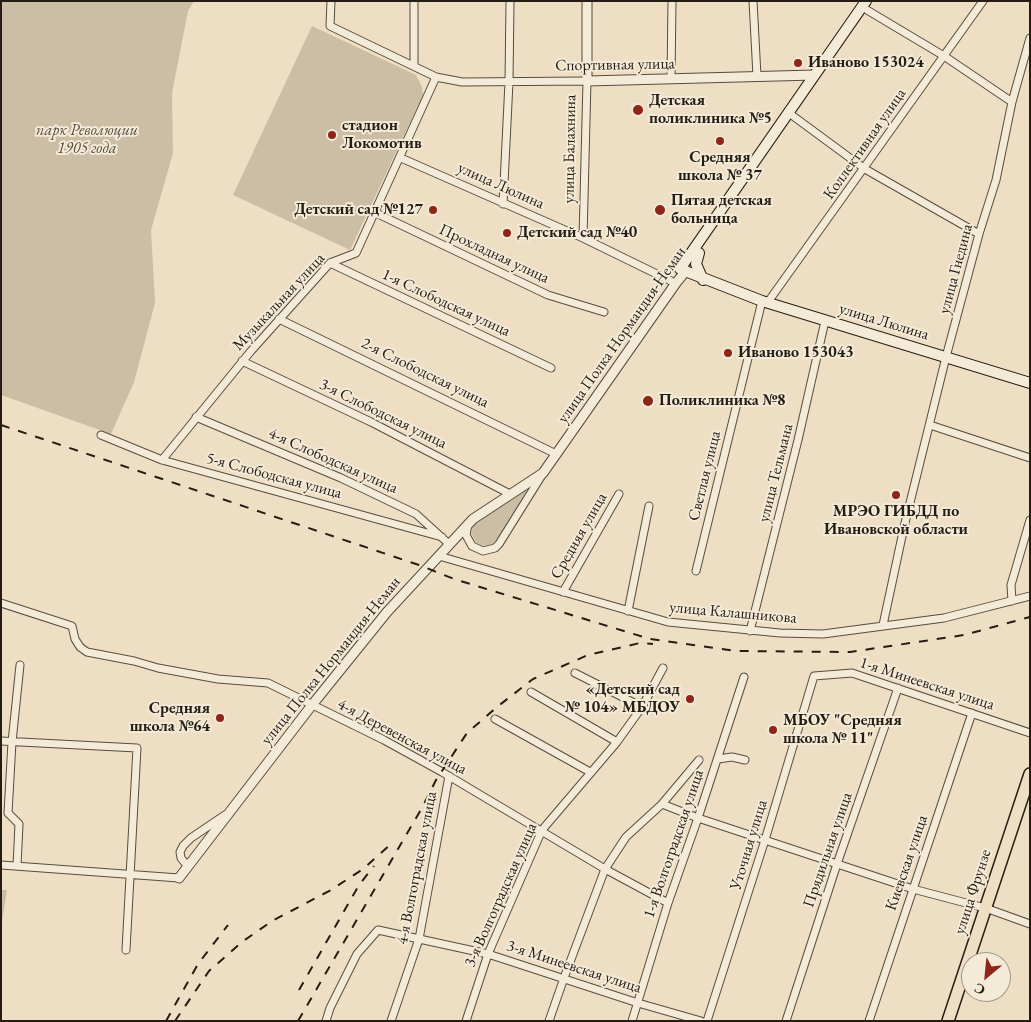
<!DOCTYPE html>
<html>
<head>
<meta charset="utf-8">
<style>
	body { margin:0 }
	#map { position:relative; width:1031px; height:1022px; overflow:hidden; background:#eedec3; font-family:"EB Garamond",serif }
	canvas { display:block }
	.frame { position:absolute; inset:0; border:2px solid #251d13; pointer-events:none }
	.north { position:absolute; left:961px; top:952px; width:50px; height:50px; box-sizing:border-box; background:#f4ead8; border:1px solid #a19889; border-radius:50%; rotate:208deg; font-size:14px; font-weight:700; line-height:20px; text-align:center; color:#251d13 }
	.north::after { content:''; display:block; margin:auto; width:18px; height:22px; background:#8f2418; clip-path:polygon(50% 0,100% 100%,50% 72%,0 100%) }
</style>
</head>
<body>
<div id="map">
<canvas width="1031" height="1022"></canvas>
<div class="frame"></div>
<div class="north">С</div>
</div>
<script>
const g = document.querySelector('canvas').getContext('2d');
g.lineJoin = 'round';
function fill(path, color) {
  g.fillStyle = color;
  g.fill(path, 'evenodd');
}
function shape(rows) {
  const path = new Path2D();
  for (const r of rows) {
    path.moveTo(r[0], r[1]);
    for (let i = 2; i < r.length; i += 2) path.lineTo(r[i], r[i + 1]);
  }
  return path;
}
function stroke(path, color, width, dash) {
  g.strokeStyle = color;
  g.lineWidth = width;
  g.lineCap = dash ? 'butt' : 'round';
  g.setLineDash(dash || []);
  g.stroke(path);
}
function write(font, color, halo, rows, align = 'center') {
  g.font = font + ' "EB Garamond",serif';
  g.lineWidth = 4;
  g.setLineDash([]);
  g.textBaseline = 'middle';
  g.strokeStyle = halo;
  g.fillStyle = color;
  for (const [text, x, y, turn = 0] of rows) {
    g.save();
    g.translate(x, y);
    g.rotate((+turn || 0) * Math.PI / 180);
    g.textAlign = isNaN(turn) ? turn : align;
    if (halo) g.strokeText(text, 0, 0);
    g.fillText(text, 0, 0);
    g.restore();
  }
}
fill(shape([
	[1,1,194,1,188,11,172,93,173,153,151,230,155,303,134,382,111,434,1,395],
	[312,26,416,75,422,87,423,95,350,250,233,195],
	[523,490,526,490,526,492,497,539,491,545,486,546,478,544,475,541,471,533,474,525],
	[1,890,7,890,1,928]
]), '#ccbda5');
const minor = shape([
	[331,1,330,26,436,77,462,82,587,81,583,238],
	[753,1,757,76],
	[867,10,944,56,1012,102],
	[414,66,414,1],
	[671,79,672,1],
	[793,116,865,169,979,234],
	[401,158,583,238,671,281],
	[503,204,509,82,510,1],
	[376,213,548,295,604,312],
	[330,263,551,368],
	[768,302,983,1],
	[279,319,552,452],
	[242,361,371,422,510,494],
	[196,417,341,478,416,514,449,544],
	[930,425,1030,458],
	[101,435,162,460,442,537],
	[162,460,251,351,330,263,356,253,436,77],
	[468,524,466,535,472,546,483,551,495,548,499,544,542,475],
	[439,556,668,622,780,633,823,634,944,618,1030,596],
	[696,571,762,301],
	[563,592,619,494],
	[1012,601,1011,585,1030,520],
	[1,603,72,626,75,639,80,647,87,652,134,661,158,668,218,679,268,683,384,740,442,772,605,869,668,903],
	[628,611,649,506],
	[883,625,904,527,946,357,979,234,996,180,1012,102,1030,38],
	[750,631,798,440,825,321],
	[575,673,642,707],
	[531,692,617,742],
	[495,719,590,772],
	[1,741,137,748,126,950],
	[718,759,732,757,745,760],
	[662,804,698,818,913,889,985,908],
	[191,863,185,863,181,858,180,852,183,846,191,838,225,815],
	[1,865,179,878],
	[17,866,19,824,8,813,12,742,20,665],
	[991,910,1030,924],
	[326,1021,330,1008,357,954,378,930,488,954,638,1003,701,1021],
	[391,1021,419,939,449,776],
	[466,1021,488,954,542,830,617,742,642,707,663,668],
	[549,1021,564,978,605,869,626,837,662,804,699,760],
	[632,1021,668,903,698,818,744,677],
	[707,1021,765,840,814,676,852,673,1030,733],
	[786,1021,837,864,898,688],
	[869,1021,972,713]
]);
const tertiary = shape([
	[587,1,587,81,815,75],
	[179,878,312,705,387,612,473,519,543,473,676,283,685,272]
]);
const secondary = shape([
	[866,1,680,269,762,301,1030,383],
	[699,253,696,264,703,280]
]);
const trunk = shape([
	[948,1021,1030,774]
]);
stroke(minor, '#574d3f', 9);
stroke(tertiary, '#574d3f', 11);
stroke(secondary, '#251d13', 12);
stroke(trunk, '#251d13', 14);
stroke(minor, '#f4ead8', 7);
stroke(tertiary, '#f4ead8', 9);
stroke(secondary, '#f4ead8', 10);
stroke(trunk, '#eedec3', 11);
stroke(shape([
	[1,425,419,565,454,579,650,639,737,651,850,652,964,635,1030,617],
	[299,990,359,885,374,866],
	[166,1021,198,964,228,925],
	[175,1021,209,971,242,942,272,921,331,890,363,869,392,843],
	[298,1021,423,806,436,780,467,733,497,707,533,679,588,655,640,643,653,644]
]), '#251d13', 2, [9, 9]);
for (const [x, y, r, color] of [
	[798,63,5,"#8f2418"],
	[638,110,6,"#8f2418"],
	[332,135,5,"#8f2418"],
	[720,141,5,"#8f2418"],
	[433,210,5,"#8f2418"],
	[660,210,6,"#8f2418"],
	[507,233,5,"#8f2418"],
	[728,353,5,"#8f2418"],
	[648,401,6,"#8f2418"],
	[896,495,5,"#8f2418"],
	[690,699,5,"#8f2418"],
	[220,718,5,"#8f2418"],
	[773,730,5,"#8f2418"]
]) {
  const dot = new Path2D();
  dot.arc(x, y, r, 0, 2 * Math.PI);
  g.fillStyle = color;
  g.fill(dot);
  stroke(dot, '#f4ead8', 2);
}
write('bold 16px', '#251d13', '#f4ead8', [
	["Иваново 153024",808,63],
	["Детская",649,101],
	["поликлиника №5",649,119],
	["стадион",342,126],
	["Локомотив",342,144],
	["Средняя",720,158,"center"],
	["школа № 37",720,176,"center"],
	["Пятая детская",671,201],
	["больница",671,219],
	["Детский сад №127",423,210,"right"],
	["Детский сад №40",517,233],
	["Иваново 153043",738,353],
	["Поликлиника №8",659,401],
	["МРЭО ГИБДД по",896,512,"center"],
	["Ивановской области",896,530,"center"],
	["«Детский сад",680,690,"right"],
	["№ 104» МБДОУ",680,708,"right"],
	["Средняя",210,709,"right"],
	["школа №64",210,727,"right"],
	["МБОУ \"Средняя",783,721],
	["школа № 11\"",783,739]
], 'left');
write('16px', '#251d13', '#f4ead8', [
	["Спортивная улица",615,65,-1],
	["Коллективная улица",865,144,-55],
	["улица Балахнина",570,149,-89],
	["улица Люлина",501,186,24],
	["Прохладная улица",494,254,25],
	["улица Гнедина",956,269,-75],
	["Музыкальная улица",279,302,-47],
	["1-я Слободская улица",446,303,25],
	["улица Люлина",884,322,17],
	["улица Полка Нормандия-Неман",622,335,-55],
	["2-я Слободская улица",425,373,26],
	["3-я Слободская улица",383,414,26],
	["4-я Слободская улица",333,461,24],
	["улица Тельмана",776,473,-76],
	["5-я Слободская улица",274,476,15],
	["Светлая улица",705,476,-76],
	["Средняя улица",579,536,-60],
	["улица Калашникова",733,613,5],
	["улица Полка Нормандия-Неман",331,661,-51],
	["1-я Минеевская улица",927,684,18],
	["4-я Деревенская улица",402,737,28],
	["1-я Волгоградская улица",674,844,-71],
	["Уточная улица",749,845,-73],
	["Прядильная улица",828,850,-71],
	["Киевская улица",907,863,-71],
	["4-я Волгоградская улица",417,868,-79],
	["улица Фрунзе",973,892,-72],
	["3-я Волгоградская улица",501,895,-66],
	["3-я Минеевская улица",574,967,18]
]);
write('italic 16px', '#574d3f', '#f4ead8', [
	["парк Революции",87,131],
	["1905 года",87,149]
]);
</script>
</body>
</html>
